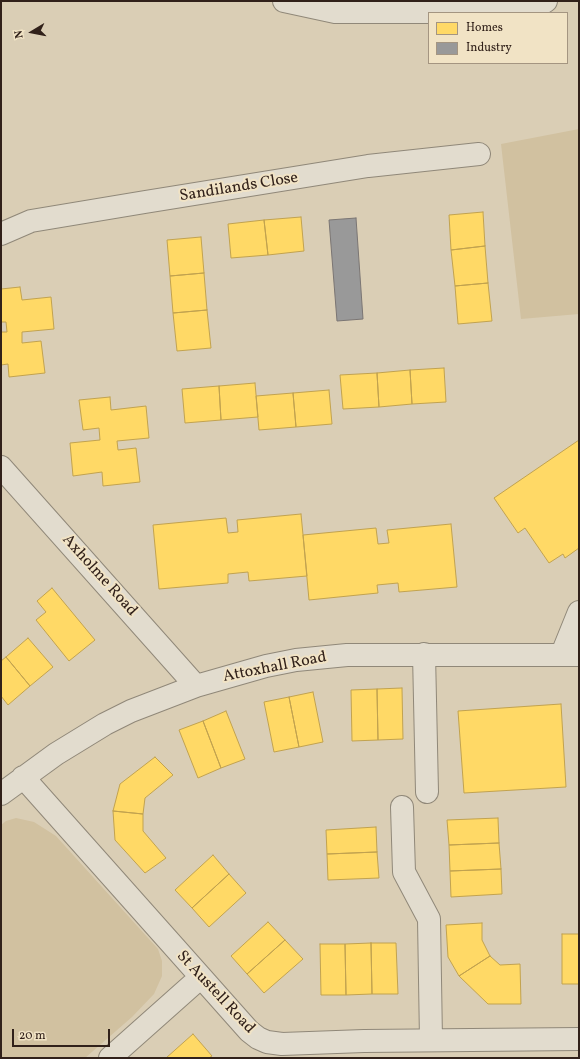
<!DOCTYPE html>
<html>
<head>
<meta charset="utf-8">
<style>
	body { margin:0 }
	#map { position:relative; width:580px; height:1059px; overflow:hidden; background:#daceb5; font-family:Vollkorn,serif }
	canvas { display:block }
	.frame { position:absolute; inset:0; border:2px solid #31211a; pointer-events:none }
	.legend { position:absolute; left:428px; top:12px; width:140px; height:52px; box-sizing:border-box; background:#f1e3c5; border:1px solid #a49581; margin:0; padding:5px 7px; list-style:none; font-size:12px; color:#31211a }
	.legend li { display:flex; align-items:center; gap:8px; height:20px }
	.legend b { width:20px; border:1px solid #a49581 }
	.north { position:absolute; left:12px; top:12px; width:40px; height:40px; -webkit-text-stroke:3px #f1e3c5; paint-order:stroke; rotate:260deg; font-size:11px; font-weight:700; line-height:16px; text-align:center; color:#31211a }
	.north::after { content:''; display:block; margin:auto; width:14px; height:18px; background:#31211a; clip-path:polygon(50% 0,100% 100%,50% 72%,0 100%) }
	.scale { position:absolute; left:12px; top:1029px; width:98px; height:18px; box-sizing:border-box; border:2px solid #31211a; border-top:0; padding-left:5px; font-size:12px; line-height:14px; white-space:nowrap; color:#31211a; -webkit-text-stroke:3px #f1e3c5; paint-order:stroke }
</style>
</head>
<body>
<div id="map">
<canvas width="580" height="1059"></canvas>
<div class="frame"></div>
<ul class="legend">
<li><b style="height:11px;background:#ffd966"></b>Homes</li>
<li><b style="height:11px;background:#999"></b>Industry</li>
</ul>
<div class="north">N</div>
<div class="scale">20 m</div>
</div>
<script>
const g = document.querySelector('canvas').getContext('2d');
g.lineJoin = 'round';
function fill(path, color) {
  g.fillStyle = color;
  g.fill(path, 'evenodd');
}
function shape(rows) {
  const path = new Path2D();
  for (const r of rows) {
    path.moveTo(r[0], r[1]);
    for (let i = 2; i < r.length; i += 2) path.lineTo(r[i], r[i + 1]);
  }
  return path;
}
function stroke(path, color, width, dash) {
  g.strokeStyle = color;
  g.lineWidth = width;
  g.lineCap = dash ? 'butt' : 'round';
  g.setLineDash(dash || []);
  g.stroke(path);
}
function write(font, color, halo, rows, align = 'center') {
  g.font = font + ' Vollkorn,serif';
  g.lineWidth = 4;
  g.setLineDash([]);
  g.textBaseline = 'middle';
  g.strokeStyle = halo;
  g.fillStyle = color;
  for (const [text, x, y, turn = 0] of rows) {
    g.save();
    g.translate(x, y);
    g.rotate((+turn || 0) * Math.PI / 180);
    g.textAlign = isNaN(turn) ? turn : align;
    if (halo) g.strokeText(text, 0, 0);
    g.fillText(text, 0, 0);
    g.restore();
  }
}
fill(shape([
	[579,129,579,314,521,319,501,144],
	[16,818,34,822,56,836,158,949,162,961,162,976,154,994,132,1017,85,1058,1,1058,1,825,6,821]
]), '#d1c1a0');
const homes = shape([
	[483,212,485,246,451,250,449,215,483,212],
	[301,217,304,251,268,255,264,220,301,217],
	[264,220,268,255,231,258,228,224,264,220],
	[201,237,204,273,170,276,167,240,201,237],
	[485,246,488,283,455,286,451,250,485,246],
	[204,273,207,310,173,313,170,276,204,273],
	[488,283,492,321,458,324,455,286,488,283],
	[20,287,22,300,51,297,54,329,22,332,22,343,41,341,45,373,9,377,8,364,1,365,1,332,7,332,6,322,1,322,1,289,20,287],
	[207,310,211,348,177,351,173,313,207,310],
	[444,368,446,402,412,404,410,370,444,368],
	[410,370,412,404,379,407,377,373,410,370],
	[377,373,379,407,343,409,340,375,377,373],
	[255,383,258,417,221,420,219,386,255,383],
	[219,386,221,420,185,423,182,389,219,386],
	[329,390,332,424,296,427,293,393,329,390],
	[293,393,296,427,259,430,256,396,293,393],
	[110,397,111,410,146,406,149,438,117,441,118,450,136,448,140,482,103,486,102,472,73,476,70,443,100,440,99,428,83,430,79,400,110,397],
	[579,440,579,548,565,558,563,554,549,563,525,528,518,533,494,498,579,440],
	[301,514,307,576,249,581,248,572,228,574,228,583,159,589,153,525,226,518,228,533,238,532,237,520,301,514],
	[451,524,457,587,399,592,398,583,377,585,378,593,309,600,303,535,376,528,378,544,389,543,387,530,451,524],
	[52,588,95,640,69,661,36,620,46,612,37,601,52,588],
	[28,638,53,667,30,686,6,657,28,638],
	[6,657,30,686,8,705,1,696,1,661,6,657],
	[402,688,403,739,378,740,377,689,402,688],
	[377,689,378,740,352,741,351,690,377,689],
	[313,692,323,742,299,747,289,697,313,692],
	[289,697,299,747,274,752,264,702,289,697],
	[561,704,566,787,464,793,458,711,561,704],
	[226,711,245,759,221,768,203,721,226,711],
	[203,721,221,768,198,778,179,730,203,721],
	[155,757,173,775,145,798,143,814,113,811,120,784,155,757],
	[113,811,143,814,143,831,166,858,145,873,115,840,113,811],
	[498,818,499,843,449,845,447,820,498,818],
	[376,827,377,852,327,854,326,830,376,827],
	[499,843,501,869,450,871,449,845,499,843],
	[377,852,379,878,328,880,327,854,377,852],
	[213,855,229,874,192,908,175,890,213,855],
	[501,869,502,894,451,897,450,871,501,869],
	[229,874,246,893,209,927,192,908,229,874],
	[268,922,285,940,247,974,231,956,268,922],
	[482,923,482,940,490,956,459,976,448,957,446,925,482,923],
	[562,934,579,934,579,984,562,984,562,934],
	[285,940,303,959,264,993,247,974,285,940],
	[371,943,372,994,346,995,345,944,371,943],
	[371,943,396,943,398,994,372,994,371,943],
	[320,944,345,944,346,995,321,995,320,944],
	[490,956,500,965,520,964,521,1004,488,1004,459,976,490,956],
	[193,1034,212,1056,209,1058,166,1058,193,1034]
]);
fill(homes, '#ffd966');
stroke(homes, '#c1a24f', 1);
const industry = shape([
	[356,218,363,319,337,321,329,220,356,218]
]);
fill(industry, '#999');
stroke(industry, '#7a7573', 1);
const minor = shape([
	[284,1,335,12,512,12,532,10,546,1],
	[1,234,31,221,145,202,368,166,479,154],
	[1,467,196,686],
	[424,654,427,792],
	[562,654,579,612],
	[23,777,201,977,249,1031,258,1038,267,1042,282,1044,364,1041,579,1039],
	[1,794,56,754,105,724,131,711,196,686,266,666,296,660,347,655,579,655],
	[402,807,404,872,429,919,431,1040],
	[110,1058,201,977]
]);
stroke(minor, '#908879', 24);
stroke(minor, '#e2dcce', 22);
write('16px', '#31211a', '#f1e3c5', [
	["Sandilands Close",239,188,-9],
	["Axholme Road",99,576,48],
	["Attoxhall Road",275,668,-11],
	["St Austell Road",215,993,47]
]);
</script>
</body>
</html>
